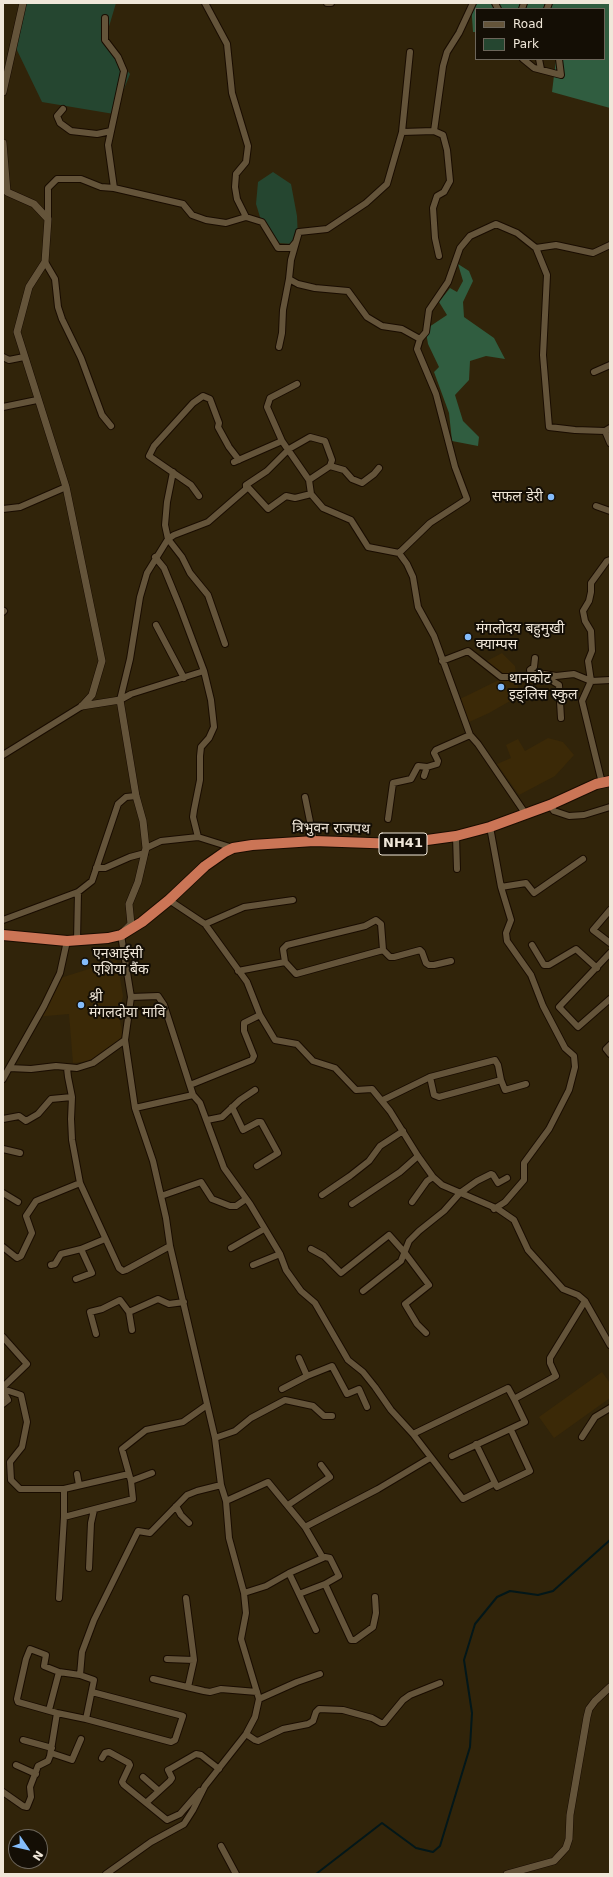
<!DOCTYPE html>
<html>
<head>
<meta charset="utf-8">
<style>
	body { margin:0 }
	#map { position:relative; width:613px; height:1877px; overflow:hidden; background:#31240a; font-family:"DejaVu Sans",sans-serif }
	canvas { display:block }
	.frame { position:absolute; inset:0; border:4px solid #f0e7d9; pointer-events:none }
	.legend { position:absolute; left:475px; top:8px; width:130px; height:52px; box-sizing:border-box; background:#140e05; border:1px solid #6c655a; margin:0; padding:5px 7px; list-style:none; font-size:12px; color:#f0e7d9 }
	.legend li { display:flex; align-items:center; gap:8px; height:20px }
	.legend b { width:20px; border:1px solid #6c655a }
	.north { position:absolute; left:8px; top:1829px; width:40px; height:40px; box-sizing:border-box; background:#140e05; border:1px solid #6c655a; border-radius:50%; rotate:124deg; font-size:11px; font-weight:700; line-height:16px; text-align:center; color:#f0e7d9 }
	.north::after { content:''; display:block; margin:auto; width:14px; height:18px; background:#84bcfb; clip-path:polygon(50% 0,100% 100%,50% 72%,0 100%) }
</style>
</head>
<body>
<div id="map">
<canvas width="613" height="1877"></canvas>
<div class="frame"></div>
<ul class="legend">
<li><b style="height:5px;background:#64543a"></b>Road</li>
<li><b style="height:11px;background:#254630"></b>Park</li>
</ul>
<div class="north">N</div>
</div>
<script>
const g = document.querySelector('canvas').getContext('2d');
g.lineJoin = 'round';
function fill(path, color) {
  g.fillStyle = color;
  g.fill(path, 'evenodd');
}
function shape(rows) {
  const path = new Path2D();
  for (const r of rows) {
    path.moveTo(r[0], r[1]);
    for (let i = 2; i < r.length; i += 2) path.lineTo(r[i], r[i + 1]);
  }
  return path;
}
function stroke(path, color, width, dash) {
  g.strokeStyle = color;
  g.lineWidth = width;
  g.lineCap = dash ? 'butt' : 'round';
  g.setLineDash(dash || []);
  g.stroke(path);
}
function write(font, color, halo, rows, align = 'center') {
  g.font = font + ' "DejaVu Sans","Noto Sans Devanagari",sans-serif';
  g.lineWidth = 4;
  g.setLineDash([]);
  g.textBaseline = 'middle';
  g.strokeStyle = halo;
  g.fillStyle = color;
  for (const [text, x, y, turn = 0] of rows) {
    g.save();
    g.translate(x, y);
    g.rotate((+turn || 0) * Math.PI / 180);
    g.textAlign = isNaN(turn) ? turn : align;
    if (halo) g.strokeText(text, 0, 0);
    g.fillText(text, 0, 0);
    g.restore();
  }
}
fill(shape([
	[502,653,515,666,519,696,489,713,467,723,460,699,505,677,485,662],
	[548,738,563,742,574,755,555,776,519,795,497,764,511,758,506,745,518,739,525,751],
	[117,960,123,996,119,1015,123,1036,116,1045,92,1061,73,1063,69,1014,35,1017,51,981],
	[602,1372,610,1383,610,1398,554,1438,539,1417]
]), '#3b2907');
fill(shape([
	[19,3,116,3,105,40,130,74,114,114,42,102,14,44],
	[273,172,291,184,297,216,298,239,293,244,279,243,260,217,256,204,258,182]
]), '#254630');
fill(shape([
	[471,3,610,3,610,108,552,92,556,59,604,59,604,9,476,9,476,32,473,32],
	[458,264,469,271,473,281,463,302,464,317,494,338,505,359,486,356,470,361,469,380,455,395,463,421,479,437,478,446,452,441,449,413,434,372,439,367,428,344,426,332,429,327,447,315,439,302,450,288,457,292,463,281]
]), '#305d40');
stroke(shape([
	[316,1874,382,1823,416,1848,433,1852,440,1846,470,1747,472,1713,464,1660,475,1624,497,1597,510,1591,538,1595,553,1591,610,1540]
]), '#031719', 2);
const minor = shape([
	[205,3,227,44,232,93,248,146,246,162,236,174,235,187,237,199,246,217],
	[327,3,331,3],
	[495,3,498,9],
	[522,9,524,3],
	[547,9,549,3],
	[105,18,105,40,118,57,124,71,108,145,114,188],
	[523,59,534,68,561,75,559,59],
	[539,59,541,69],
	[63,109,57,116,60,123,71,131,97,134,111,131],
	[434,131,443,66,447,52,459,33,473,3],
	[402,132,434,131,443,135,447,150,450,181,444,192,437,196,433,208,435,238,439,256],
	[48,219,48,188,57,179,81,179,101,187,114,188,183,204,192,215,206,220,226,223,246,217,262,222,278,248,291,248,296,242,299,232,291,260,289,279,298,284,315,288,348,291,367,317,382,326,402,329,420,339],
	[299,232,327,229,366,203,387,184,402,132,410,52],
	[536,248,556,245,593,253,610,245],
	[45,262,55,279,58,307,62,319,81,358,102,415,111,426],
	[279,347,282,333,283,310,289,279],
	[3,357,9,360,24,357],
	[594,372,610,365],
	[3,407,37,400],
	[605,431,610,443],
	[282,441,267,407,270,398,297,384],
	[234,462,282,441,309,480,311,494,323,508,351,520,368,547,399,553,407,564,413,577,418,607,434,636,470,735,478,744,525,813],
	[330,466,344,470,352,479,362,483,374,474,379,468],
	[173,472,167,502,165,525,168,539,182,557,190,573,208,595,225,644],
	[246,485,268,509,286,496,295,498,311,494],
	[199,496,191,485,149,456,154,446,193,403,203,396,210,399,219,423,218,427,229,447,239,460],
	[596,506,610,511],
	[3,509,20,507,66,487],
	[399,553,430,523,467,499,455,467,436,394,417,349,420,339,426,332,429,310,448,282,460,248,470,236,496,224,517,233,536,248,547,275,543,355,549,427,575,430,605,431,610,428],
	[155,557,164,568,180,607,204,671,211,700,214,727,209,738,201,747,200,756,200,780,194,810,193,817,198,837],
	[3,612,4,611],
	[156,625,184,678],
	[442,661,468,651,501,677,523,677,531,674,541,674,559,685,561,718],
	[531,674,530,670,534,667,535,658],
	[544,674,556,676,574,674,591,681],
	[591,681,588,661,592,651,591,631,585,621,583,611,589,601,591,592,591,583,607,561,610,560],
	[120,700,130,659,140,597,147,573,168,539,174,535,208,522,246,489,246,485,267,471,289,449,310,437,325,441,332,460,330,466,309,480],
	[120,700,131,694,204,671],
	[3,755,82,706],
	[424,776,427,767],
	[601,779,582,701,591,681,610,680],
	[305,797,314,841],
	[550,805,554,811,569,816,584,815,610,807],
	[388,819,393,783,411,779,418,766,427,767,437,764,438,761,434,753,436,750,470,735],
	[490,827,501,887,511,920,506,933,507,941,531,975,543,1006,565,1048,574,1056,575,1067,569,1090,549,1129,524,1163,524,1180,505,1202,494,1209],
	[456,836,457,869],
	[146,848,161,841,198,837,233,848],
	[96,868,105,868,130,857,145,853],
	[501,887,526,883,534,893,583,859],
	[169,900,205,924,247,982,260,1015,275,1040,297,1044,313,1061,335,1068,356,1090,372,1089,390,1111,418,1156,433,1177,442,1185,498,1209,514,1220,528,1250,563,1289,578,1295,585,1301,610,1345],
	[610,910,593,930,610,943],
	[3,920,78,892,92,881,118,804,126,797,136,796],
	[205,924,244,907,293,900],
	[67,941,60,973,44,1006,9,1068,31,1069,56,1066,77,1068,93,1063,125,1040],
	[77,941,78,892],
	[532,945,544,965,549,965,576,949,597,968],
	[610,953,559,1007,578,1027,610,999],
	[285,962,283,949,287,945,365,926,376,920,381,924,383,950],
	[238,971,285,962,296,974,383,950,390,957,394,957,420,950,422,952,426,963,429,965,434,965,451,961],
	[131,997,158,996,164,1005,193,1095,200,1103,224,1168,250,1204,280,1254,286,1270,301,1291,315,1303,348,1360,363,1372,375,1387,391,1410,413,1434,463,1499,495,1483],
	[610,1045,606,1049,610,1054],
	[67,1068,68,1077,72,1097,71,1119,72,1140,80,1183,119,1268,123,1271,126,1270,170,1246],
	[3,1079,9,1068],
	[501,1080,505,1090,526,1084],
	[190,1085,252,1060,254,1056,244,1031,244,1023,260,1015],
	[383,1100,430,1077,495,1060,498,1065,501,1080,439,1097,434,1095,430,1077],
	[232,1107,243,1130,258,1122,261,1122,278,1153,257,1166],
	[135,1108,193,1095],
	[3,1119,19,1116,26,1121,38,1114,51,1099,72,1097],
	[207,1120,222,1117,240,1100,255,1090],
	[3,1149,20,1153],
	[3,1193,18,1202],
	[322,1195,350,1176,369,1161,380,1146,403,1131],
	[161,1196,201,1182,212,1199,230,1206,236,1206,246,1199],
	[412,1202,427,1181,433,1177],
	[352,1204,400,1172,418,1156],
	[3,1247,17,1258,21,1256,32,1233,26,1216,36,1201,80,1183],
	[231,1248,264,1229],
	[311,1249,324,1256,341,1273,389,1235,405,1253,429,1285,405,1304,417,1324,426,1333],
	[51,1265,55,1264,61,1254,81,1249,105,1239],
	[253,1265,280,1254],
	[76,1279,92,1273,81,1249],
	[363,1291,401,1261,409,1241,419,1231,444,1211,460,1193,477,1181,491,1174,493,1175,498,1183,507,1178],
	[129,1312,132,1330],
	[96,1334,90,1312,102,1309,120,1300,129,1312,158,1299,169,1304,184,1302],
	[3,1337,27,1364,3,1387],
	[299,1358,307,1376],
	[3,1389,21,1395,27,1422,22,1447,10,1462,11,1480,20,1489,64,1489],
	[282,1389,307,1376,332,1366,347,1394,359,1389,367,1407],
	[3,1391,8,1400,3,1404],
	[413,1434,508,1388,514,1399,556,1376,550,1363,550,1358,585,1301],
	[582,1437,595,1417,610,1408],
	[215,1438,235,1431,251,1418,285,1400,313,1406,324,1416,332,1416],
	[476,1444,497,1487,530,1471,511,1430],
	[452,1456,525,1422,514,1399],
	[77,1474,79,1485],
	[131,1481,152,1473],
	[226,1501,268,1482,305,1527,378,1489,430,1458],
	[288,1505,330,1477,321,1465],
	[176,1506,181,1515,189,1523],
	[64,1517,64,1489,129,1474],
	[305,1527,323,1558],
	[89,1568,91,1523,94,1510],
	[289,1573,299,1594],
	[325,1584,351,1640,355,1640,373,1627,376,1613,375,1597],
	[244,1593,266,1586,289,1573,325,1557,330,1558,339,1576,325,1584,299,1594,316,1630],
	[59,1598,64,1517,133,1499,131,1481,122,1449,146,1430,183,1422,207,1405],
	[186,1598,194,1660,188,1687],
	[167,1659,194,1660],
	[59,1672,80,1675,94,1680,86,1719],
	[80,1675,82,1652,94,1620,138,1531,150,1533,187,1495,197,1491,221,1485],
	[153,1679,204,1691,210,1692,221,1689,257,1692],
	[259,1699,297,1682,320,1674],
	[49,1710,59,1672,44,1666,46,1655,30,1649,26,1659,17,1699,18,1702,57,1713,86,1719,171,1742,175,1740,183,1716,92,1692],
	[246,1734,255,1740,258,1741,283,1729,308,1724,313,1721,316,1712,319,1709,343,1710,372,1718,381,1723,384,1723,403,1700,410,1695,440,1683],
	[23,1740,52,1748],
	[51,1753,72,1760,81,1739],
	[102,1758,105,1753,109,1752,129,1763,130,1765,122,1782,124,1785,167,1820,180,1814,200,1791],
	[16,1765,36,1774],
	[143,1777,159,1791],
	[3,1792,23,1806,27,1807,31,1797,30,1787,38,1766,48,1761,50,1756,57,1713],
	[147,1802,170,1781,172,1778,168,1770,170,1769,196,1754,201,1755,219,1769],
	[221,1846,236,1874],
	[106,1874,151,1842,184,1824,193,1810,205,1786,246,1734,255,1717,259,1699,241,1639,246,1613,244,1593,229,1538,226,1501,221,1485,215,1438,170,1246,166,1218,153,1161,135,1108,125,1040,131,997,121,935]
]);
const tertiary = shape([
	[3,92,23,3],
	[3,143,7,192,34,204,48,219,45,262,29,287,17,332,66,487,102,661,92,695,82,706],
	[82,706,120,700,136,796,143,821,146,848,138,882,129,904,131,924,125,930],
	[507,1874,554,1861,566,1848,569,1839,570,1815,587,1717,589,1709,595,1701,610,1687]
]);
const trunk = shape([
	[3,935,67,941,108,938,121,935,142,922,169,900,205,866,225,852,233,848,252,845,314,841,398,844,456,836,490,827,550,805,596,784,610,781]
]);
stroke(minor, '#190c00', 8);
stroke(tertiary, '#190c00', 8);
stroke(trunk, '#190c00', 12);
stroke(minor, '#64543a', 6);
stroke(tertiary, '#64543a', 7);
stroke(trunk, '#cb7556', 10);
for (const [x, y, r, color] of [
	[551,497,4,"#84bcfb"],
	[468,637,4,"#84bcfb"],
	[501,687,4,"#84bcfb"],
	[85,962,4,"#84bcfb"],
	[81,1005,4,"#84bcfb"]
]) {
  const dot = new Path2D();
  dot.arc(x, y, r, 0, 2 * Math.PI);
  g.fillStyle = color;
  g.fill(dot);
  stroke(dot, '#140e05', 1.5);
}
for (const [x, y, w] of [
	[403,844,48]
]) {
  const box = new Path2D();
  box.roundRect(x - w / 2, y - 11, w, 22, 3);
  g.fillStyle = '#140e05';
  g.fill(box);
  stroke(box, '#f0e7d9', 1);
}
write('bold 13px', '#f0e7d9', null, [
	["NH41",403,844]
]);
write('14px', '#f0e7d9', '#140e05', [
	["सफल डेरी",543,497,"right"],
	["मंगलोदय बहुमुखी",476,629],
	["क्याम्पस",476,645],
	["थानकोट",509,679],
	["इङ्लिस स्कुल",509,695],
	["एनआईसी",93,954],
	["एशिया बैंक",93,970],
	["श्री",89,997],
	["मंगलदोया मावि",89,1013]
], 'left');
write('14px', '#f0e7d9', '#140e05', [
	["त्रिभुवन राजपथ",331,829,1]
]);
</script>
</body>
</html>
